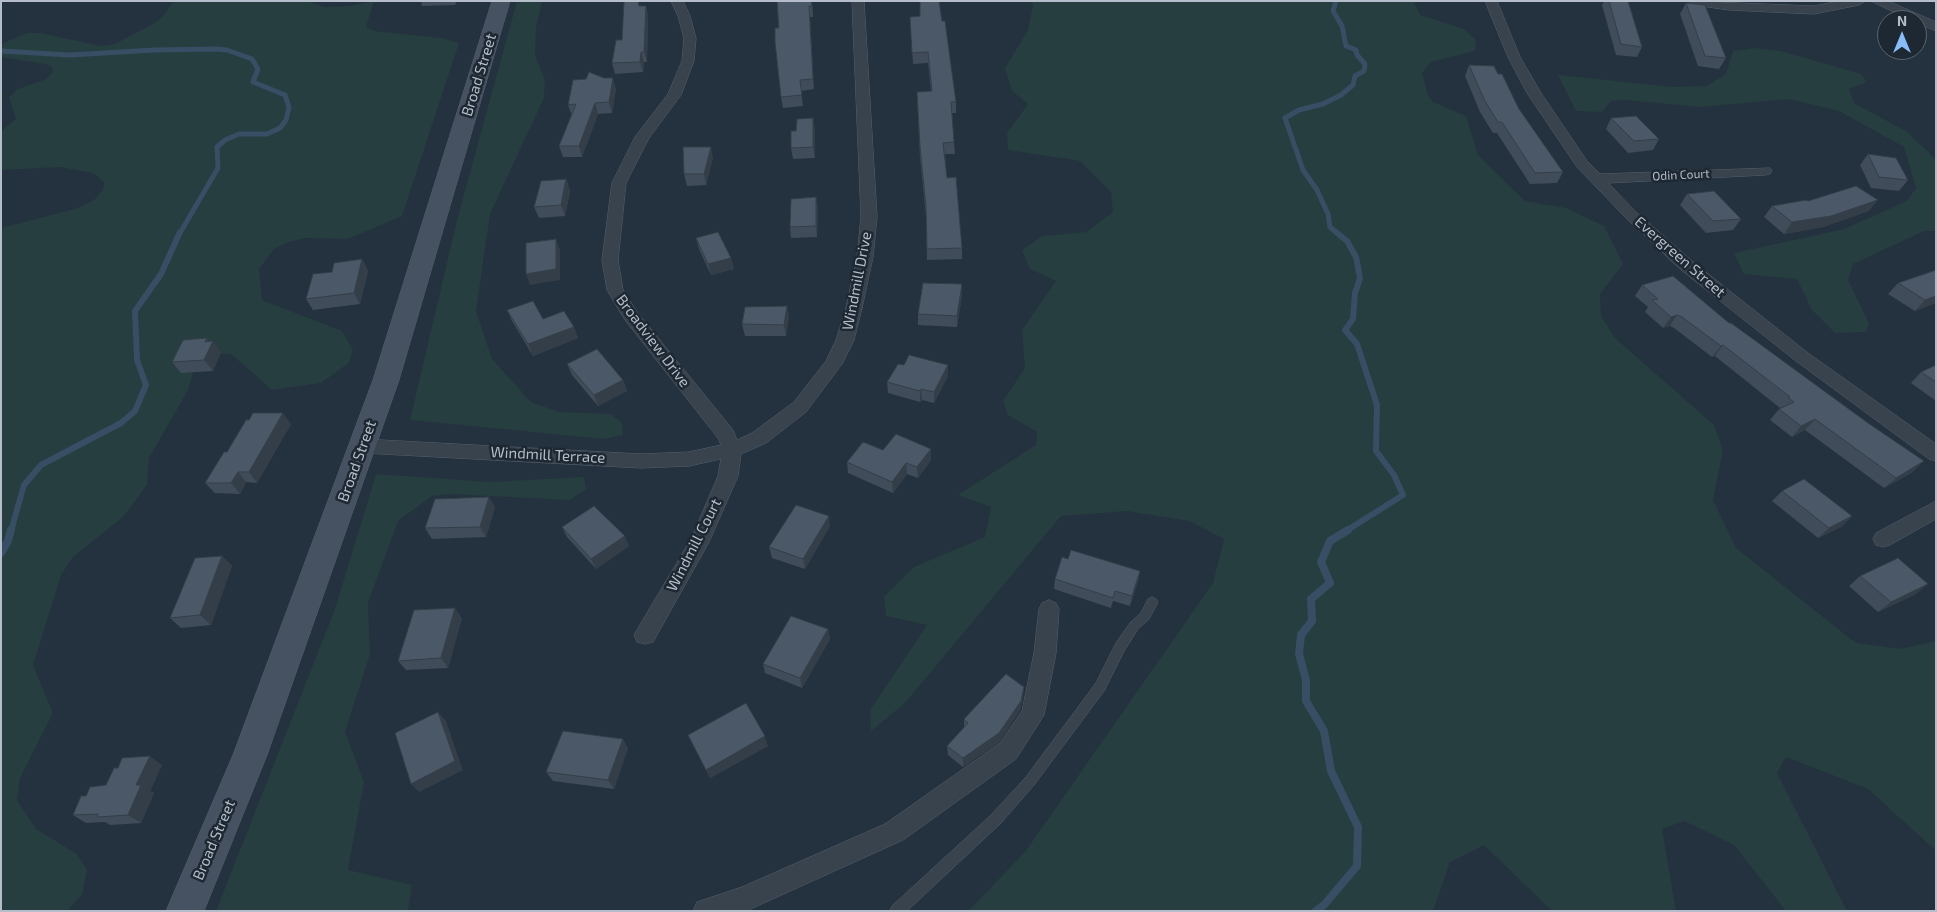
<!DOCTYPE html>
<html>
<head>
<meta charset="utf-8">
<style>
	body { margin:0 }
	#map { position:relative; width:1937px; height:912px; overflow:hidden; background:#24313e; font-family:"Exo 2",sans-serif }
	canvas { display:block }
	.frame { position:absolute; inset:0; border:2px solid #b4bdc9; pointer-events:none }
	.north { position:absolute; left:1877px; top:10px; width:50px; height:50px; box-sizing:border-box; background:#1d2833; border:1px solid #59646f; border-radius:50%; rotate:0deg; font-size:14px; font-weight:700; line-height:20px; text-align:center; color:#b4bdc9 }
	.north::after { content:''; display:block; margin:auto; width:18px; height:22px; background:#89bdf9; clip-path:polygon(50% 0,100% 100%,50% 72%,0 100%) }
</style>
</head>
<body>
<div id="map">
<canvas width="1937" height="912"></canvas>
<div class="frame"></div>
<div class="north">N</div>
</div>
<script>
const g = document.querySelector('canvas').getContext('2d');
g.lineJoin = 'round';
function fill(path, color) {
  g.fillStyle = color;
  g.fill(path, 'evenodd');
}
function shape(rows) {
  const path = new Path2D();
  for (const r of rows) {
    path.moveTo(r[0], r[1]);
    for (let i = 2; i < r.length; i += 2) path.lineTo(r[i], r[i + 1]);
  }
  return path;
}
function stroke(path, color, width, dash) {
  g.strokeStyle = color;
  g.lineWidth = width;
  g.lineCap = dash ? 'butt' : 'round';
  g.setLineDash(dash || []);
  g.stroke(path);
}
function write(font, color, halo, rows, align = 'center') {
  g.font = font + ' "Exo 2",sans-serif';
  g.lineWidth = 5;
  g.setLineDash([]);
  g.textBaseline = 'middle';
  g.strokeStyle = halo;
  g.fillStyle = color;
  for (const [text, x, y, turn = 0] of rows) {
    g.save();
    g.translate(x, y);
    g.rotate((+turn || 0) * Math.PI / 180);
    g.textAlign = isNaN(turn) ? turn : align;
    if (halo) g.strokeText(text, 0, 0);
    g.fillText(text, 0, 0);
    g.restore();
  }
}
fill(shape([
	[173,1,307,1,324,7,350,6,374,1,366,27,374,31,441,38,459,43,402,216,348,239,305,238,289,242,274,249,259,269,262,300,342,331,353,350,349,363,321,383,272,390,231,354,199,353,188,390,149,458,147,485,124,516,73,557,61,575,33,665,53,713,20,778,17,800,36,829,77,854,87,870,82,895,67,911,1,911,1,228,78,208,94,200,102,191,105,183,93,173,60,167,1,170,1,131,16,119,9,97,18,89,46,79,53,72,52,67,45,64,1,57,1,44,27,33,40,33,101,46,115,44,158,21,164,15],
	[517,1,542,1,536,28,535,55,545,80,544,98,490,214,476,311,492,359,531,402,559,412,611,414,622,423,623,435,604,439,410,420,457,220],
	[1030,1,1414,1,1420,15,1464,29,1476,40,1475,51,1431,62,1422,73,1428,95,1433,102,1466,116,1478,155,1525,201,1566,208,1604,226,1623,264,1600,294,1601,315,1614,337,1714,425,1723,450,1713,500,1736,548,1856,643,1900,649,1936,641,1936,851,1868,789,1786,757,1777,773,1847,911,1786,911,1734,845,1684,821,1662,829,1676,911,1552,911,1484,845,1450,862,1433,911,968,911,1025,852,1213,583,1224,539,1189,521,1127,511,1061,516,905,703,871,731,870,710,927,625,886,616,884,597,914,567,985,537,991,507,958,495,1036,445,1037,432,1008,415,1003,401,1025,368,1022,330,1056,281,1030,269,1022,250,1042,236,1086,232,1113,212,1111,192,1080,161,1008,150,1007,133,1028,104,1012,91,1005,68,1028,30,1033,5],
	[1754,48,1781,51,1861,74,1867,82,1849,89,1854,103,1906,131,1936,159,1936,231,1924,231,1853,264,1848,280,1869,323,1866,332,1835,333,1812,310,1797,279,1744,274,1734,253,1844,229,1907,201,1916,188,1904,147,1839,111,1789,99,1700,107,1625,100,1611,101,1602,112,1576,111,1558,75,1672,87,1707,86,1726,74,1733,51],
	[376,474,490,482,584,477,586,489,570,500,450,494,432,496,398,521,368,603,370,654,345,732,364,782,348,870,412,885,408,911,216,911,335,609]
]), '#263e3f');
stroke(shape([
	[1336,1,1333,11,1342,26,1346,46,1356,50,1357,55,1365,64,1364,71,1355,76,1353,85,1341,95,1323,104,1299,110,1285,118,1303,170,1317,190,1328,214,1330,227,1337,233],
	[1,51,70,55,155,50,217,49,227,50,252,59,258,69,253,82,285,95,289,107,286,120,280,128,267,134,239,134,225,140,217,147,218,168,180,233]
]), '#374e65', 5);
stroke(shape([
	[1336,232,1347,241,1356,257,1360,278,1355,293,1353,319,1345,330,1357,344,1377,405,1376,451,1394,475,1403,495,1346,531],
	[11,531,24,485,41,465,121,423,135,411,146,385,137,360,135,311,161,274,180,232]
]), '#374e65', 6);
stroke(shape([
	[1,553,8,541,11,530],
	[1316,911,1324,905,1357,866,1358,827,1331,771,1324,731,1306,701,1306,680,1299,654,1301,635,1312,621,1311,599,1330,583,1321,562,1330,541,1348,530]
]), '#374e65', 8);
const lane = shape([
	[1152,597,1156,599,1158,602,1149,619,1138,629,1124,651,1104,691,1034,785,1001,823,907,911,890,911,892,906,991,815,1026,777,1096,683,1116,643,1130,623,1141,613,1148,599,1152,597]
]);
const street = shape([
	[671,1,683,1,690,16,696,38,694,61,681,95,649,138,626,183,618,260,623,290,637,312,733,430,737,440,752,433,794,402,826,361,836,340,846,308,857,257,861,217,852,1,864,1,877,217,873,257,862,308,854,340,842,364,806,412,766,443,741,454,738,476,709,542,653,642,645,644,637,642,634,635,691,539,718,476,721,459,689,466,641,468,363,453,356,451,354,446,356,441,363,439,641,454,689,452,721,445,718,438,625,320,607,290,602,260,612,183,635,137,668,94,682,61,684,38,678,16,671,1],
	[1485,1,1497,1,1520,57,1541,93,1587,161,1600,174,1770,168,1772,171,1770,174,1765,175,1608,183,1636,212,1692,261,1808,353,1936,444,1936,461,1929,459,1796,361,1680,269,1626,218,1577,167,1527,93,1508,57,1485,1],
	[1688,1,1814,6,1840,1,1865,1,1859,5,1814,14,1729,10,1694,5,1688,1],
	[1871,1,1888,1,1936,22,1936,31,1917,23,1917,20,1910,20,1871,1],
	[1936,501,1936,519,1890,545,1883,547,1876,545,1873,539,1876,533,1936,501],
	[1049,600,1056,603,1059,609,1056,653,1044,715,1016,759,903,840,746,911,693,911,697,902,742,887,885,824,1000,743,1022,711,1034,653,1039,609,1042,603,1049,600]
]);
const secondary = shape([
	[492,1,510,1,399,380,267,755,204,911,166,911,233,755,373,380,492,1]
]);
stroke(lane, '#56606c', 1);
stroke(street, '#56606c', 1);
stroke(secondary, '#56606c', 1);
fill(lane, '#38434e');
fill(street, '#38434e');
fill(secondary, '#465261');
fill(shape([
	[421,1,457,1,455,5,422,6],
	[777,1,812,1,813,17,810,17,814,89,801,91,803,106,783,108,781,97],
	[1604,1,1628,1,1642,47,1637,57,1616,55,1602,5],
	[1686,3,1726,58,1719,69,1698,66,1680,14],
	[640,6,646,6,648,16,647,62,644,62,643,72,615,74,612,63,622,40],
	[910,17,942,21,956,102,956,113,952,113,954,142,955,154,945,154,947,178,962,248,962,259,927,260,926,216,920,158,917,92,931,91,928,63,913,64],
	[1469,65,1498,74,1519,109,1563,172,1557,183,1530,184,1497,133,1493,133,1480,112,1465,76],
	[616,89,612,113,598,114,582,157,563,157,559,146,572,116,568,105],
	[1611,118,1659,139,1653,150,1628,153,1606,129],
	[815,129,815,158,793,159,791,148],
	[1868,154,1908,180,1899,191,1871,188,1860,165],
	[713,158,706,185,687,186,684,174],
	[566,179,570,191,565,216,539,218,534,207],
	[1687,194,1741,219,1733,230,1706,233,1680,205],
	[816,197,818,208,817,237,791,238,790,227],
	[1808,201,1869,211,1823,227,1784,234,1764,217,1772,206],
	[696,238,731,258,734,269,711,275,699,249],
	[362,259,368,271,360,304,313,310,306,299,332,272],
	[1898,283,1936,303,1915,311,1888,294],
	[962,284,962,295,957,327,918,325,918,314],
	[1642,285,1729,323,1913,472,1884,488,1805,430,1792,437,1770,420,1780,408,1715,356,1712,357,1674,328,1670,326,1663,328,1645,312,1648,307,1635,296],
	[787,306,789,317,786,336,745,336,742,324],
	[507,310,574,327,578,338,533,356,512,321],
	[210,341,221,352,213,371,181,373,172,362],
	[567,364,623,380,627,391,598,406,572,375],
	[1936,365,1936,401,1911,383,1921,372],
	[948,376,934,403,922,400,920,402,888,393,887,382],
	[291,424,257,483,246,482,240,494,215,493,205,483,227,452],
	[883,450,931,460,918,478,907,474,893,493,848,473,847,462],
	[1782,491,1852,516,1841,527,1818,538,1772,501],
	[495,507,486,537,432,539,425,528],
	[830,526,805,569,772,558,769,547],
	[562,527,629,546,596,569,567,537],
	[222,556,232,566,211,625,181,628,170,618],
	[1140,571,1138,581,1130,606,1113,601,1111,608,1054,589,1055,579],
	[1860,576,1916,594,1878,612,1849,586],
	[462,618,448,668,406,670,398,661],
	[828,629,830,639,802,688,765,673,763,664],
	[1023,696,1020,710,999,742,963,767,948,755,947,746,964,728,964,719],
	[688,735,768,746,710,778],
	[628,748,614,789,553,781,546,772],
	[162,765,150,791,154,793,141,823,110,825,105,822,86,823,73,815,86,796,106,785]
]), '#404c59');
fill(shape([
	[646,6,648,16,647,62,644,52],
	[809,6,810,17,814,89,813,79],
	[641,52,644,62,643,72,640,62],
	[613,78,616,89,612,113,609,102],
	[595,103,598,114,582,157,579,146],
	[813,118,815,129,815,158,813,147],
	[711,147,713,158,706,185,704,174],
	[566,179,570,191,565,216,561,205],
	[816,197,818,208,817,237,816,226],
	[1878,200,1869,211,1823,227,1784,234,1792,222],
	[556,239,560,250,560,280,530,285,526,274],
	[731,258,734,269,711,275,708,264],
	[362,259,368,271,360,304,354,293],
	[962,284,962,295,957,327,957,316],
	[1936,296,1936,303,1915,311,1925,300],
	[787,306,789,317,786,336,784,325],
	[1677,315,1670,326,1663,328,1671,317],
	[574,327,578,338,533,356,528,344],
	[207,338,212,344,213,341,221,352,213,371,204,360,205,342],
	[1723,345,1715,356,1712,357,1721,346],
	[948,365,948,376,934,403,934,392],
	[623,380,627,391,598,406,594,395],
	[921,389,922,400,920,402,920,391],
	[283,413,291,424,257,483,249,472],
	[1815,419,1805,430,1792,437,1801,426],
	[931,449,931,460,918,478,917,467],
	[1924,461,1913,472,1884,488,1896,478],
	[906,463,907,474,893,493,892,482],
	[238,472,246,482,240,494,231,483],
	[489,497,495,507,486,537,480,527],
	[829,516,830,526,805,569,803,559],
	[1852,516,1841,527,1818,538,1829,528],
	[625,536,629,546,596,569,591,559],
	[222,556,232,566,211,625,200,615],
	[1140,571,1138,581,1130,606,1132,596],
	[1928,584,1916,594,1878,612,1891,602],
	[455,608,462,618,448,668,441,658],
	[828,629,830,639,802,688,800,678],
	[1024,687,1023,696,1020,710,999,742,963,767,963,758],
	[438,712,446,721,463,770,419,792,411,784],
	[765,736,768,746,710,778,706,770],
	[623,739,628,748,614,789,608,780],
	[150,756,162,765,150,791,154,793,141,823,128,815,136,785]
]), '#343e48');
const building = shape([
	[624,1,638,1,639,6,646,6,644,52,641,52,640,62,612,63,616,40,622,40,624,1],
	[777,1,811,1,812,6,809,6,813,79,800,80,802,95,781,97,775,42,775,28,779,28,777,1],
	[920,1,939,1,942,21,945,21,956,102,951,102,954,142,943,143,947,178,956,177,962,248,927,249,926,207,920,147,917,92,932,91,928,52,912,53,910,17,920,16,920,1],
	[1609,1,1628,1,1642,47,1621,44,1609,1],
	[1686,3,1705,5,1726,58,1705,56,1686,3],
	[1469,65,1494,66,1498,74,1502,74,1519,109,1563,172,1535,173,1502,122,1498,122,1485,101,1469,65],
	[589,72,604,78,613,78,609,102,595,103,579,146,559,146,576,104,568,105,573,80,586,79,589,72],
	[1636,116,1659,139,1634,141,1611,118,1636,116],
	[813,118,813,147,791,148,791,131,796,131,797,119,813,118],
	[683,147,711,147,704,174,684,174,683,147],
	[1868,154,1896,158,1908,180,1879,177,1868,154],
	[566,179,561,205,534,207,541,181,566,179],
	[1856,186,1878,200,1831,216,1792,222,1772,206,1806,200,1808,201,1856,186],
	[1714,191,1741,219,1713,221,1687,194,1714,191],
	[816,197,816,226,790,227,791,199,816,197],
	[718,232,731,258,708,264,696,238,718,232],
	[556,239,556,269,526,274,526,243,556,239],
	[362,259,354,293,306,299,313,274,332,272,334,263,362,259],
	[1936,270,1936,296,1925,300,1898,283,1936,270],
	[1673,276,1729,323,1731,323,1868,423,1924,461,1896,478,1815,419,1801,426,1779,409,1794,402,1788,398,1790,397,1723,345,1721,346,1682,317,1677,315,1671,317,1652,300,1658,299,1642,285,1673,276],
	[923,283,962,284,957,316,918,314,923,283],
	[533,301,543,319,564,311,574,327,528,344,507,310,533,301],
	[787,306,784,325,742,324,745,307,787,306],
	[207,338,205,342,213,341,204,360,172,362,183,340,207,338],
	[597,349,623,380,594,395,567,364,597,349],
	[909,355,948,365,934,392,921,389,920,391,887,382,898,364,904,365,909,355],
	[1936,365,1936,382,1921,372,1936,365],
	[253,413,283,413,249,472,238,472,231,483,205,483,224,452,227,452,246,420,249,420,253,413],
	[896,434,931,449,917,467,906,463,892,482,847,462,863,442,883,450,896,434],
	[1804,479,1852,516,1829,528,1782,491,1804,479],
	[489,497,480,527,425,528,435,499,489,497],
	[796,505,829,516,803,559,769,547,796,505],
	[594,506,625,536,591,559,562,527,594,506],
	[1071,550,1140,571,1132,596,1115,591,1113,598,1055,579,1062,557,1068,559,1071,550],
	[222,556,200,615,170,618,195,558,222,556],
	[1898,558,1928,584,1891,602,1860,576,1898,558],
	[455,608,441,658,398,661,414,610,455,608],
	[791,616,828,629,800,678,763,664,791,616],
	[1006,674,1024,687,1021,701,999,733,963,758,947,746,968,723,964,719,1006,674],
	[746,703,765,736,706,770,688,735,746,703],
	[438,712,455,761,411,784,395,733,438,712],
	[563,731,623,739,608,780,546,772,563,731],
	[150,756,136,785,141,785,128,815,97,817,98,814,73,815,81,796,86,796,90,787,106,785,114,768,118,768,122,758,150,756]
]);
fill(building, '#4a5867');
stroke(building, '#343e48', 1);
write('12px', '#b4bdc9', '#1d2833', [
	["Odin Court",1681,175,-3]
]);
write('15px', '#b4bdc9', '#1d2833', [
	["Broad Street",479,75,-73],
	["Evergreen Street",1680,257,41],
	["Windmill Drive",857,281,-79],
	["Broadview Drive",653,341,53],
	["Windmill Terrace",548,455,3],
	["Broad Street",357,461,-70],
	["Windmill Court",694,545,-63],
	["Broad Street",214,840,-67]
]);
</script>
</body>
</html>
